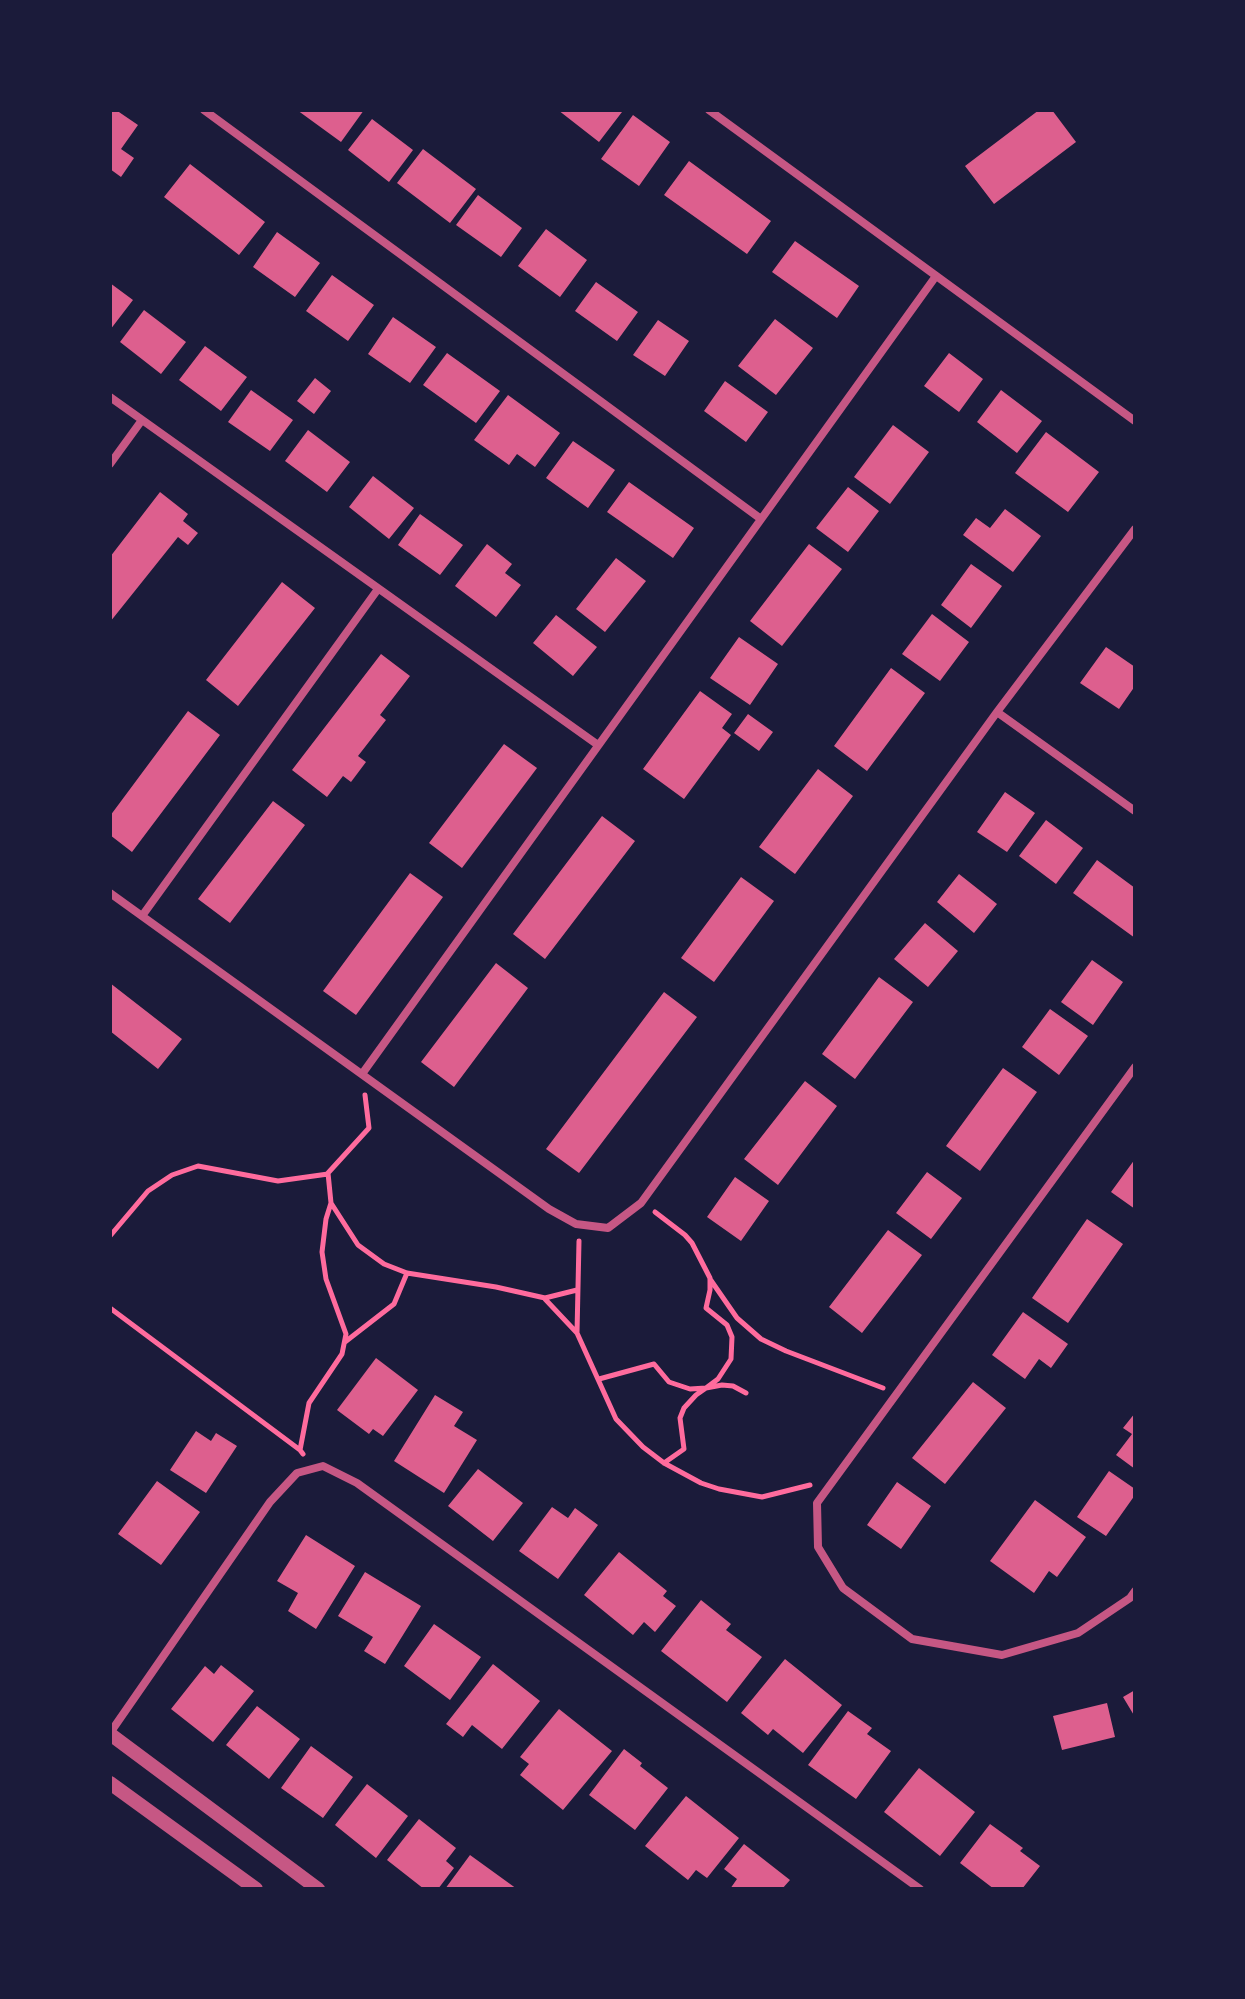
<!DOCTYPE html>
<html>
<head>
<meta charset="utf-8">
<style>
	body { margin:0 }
	#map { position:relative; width:1245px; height:1999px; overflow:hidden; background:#1b1b3a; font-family:Ubuntu,sans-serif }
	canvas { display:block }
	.frame { position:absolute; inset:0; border:112px solid #1b1b3a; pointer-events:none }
</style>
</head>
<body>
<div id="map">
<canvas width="1245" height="1999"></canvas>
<div class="frame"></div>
</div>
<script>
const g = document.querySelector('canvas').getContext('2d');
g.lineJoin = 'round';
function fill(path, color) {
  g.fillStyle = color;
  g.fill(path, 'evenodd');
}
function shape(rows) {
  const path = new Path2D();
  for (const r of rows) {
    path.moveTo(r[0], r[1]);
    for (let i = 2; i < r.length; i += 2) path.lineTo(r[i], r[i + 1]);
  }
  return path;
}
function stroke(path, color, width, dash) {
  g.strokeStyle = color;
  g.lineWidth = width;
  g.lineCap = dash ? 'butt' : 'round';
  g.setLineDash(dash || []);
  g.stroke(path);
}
fill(shape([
	[110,110,116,110,138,125,121,149,134,158,121,177,110,169],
	[297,110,364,110,341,142],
	[558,110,620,110,622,112,599,142],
	[1039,110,1052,110,1076,142,994,204,965,166],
	[633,115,670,142,639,186,601,159],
	[372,119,413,150,389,182,348,150],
	[423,149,476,189,450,223,397,183],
	[689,161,771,221,747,254,664,195],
	[190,164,265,222,239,255,164,197],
	[478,195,522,228,501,257,456,225],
	[546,229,587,260,560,297,518,266],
	[277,232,320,263,295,297,253,267],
	[795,241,859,286,837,318,772,272],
	[332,275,374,305,348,341,306,311],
	[596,282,638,312,617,341,575,311],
	[110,283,133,300,110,330],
	[144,310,186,342,161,374,120,342],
	[393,317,436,347,410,383,368,354],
	[775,319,813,348,776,395,738,366],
	[658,320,689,341,665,376,633,355],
	[205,346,247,377,221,411,179,380],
	[447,353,500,391,476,423,423,385],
	[949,353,983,379,959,412,924,386],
	[315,378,331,391,314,414,297,401],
	[725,381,768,412,746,442,704,411],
	[251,390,293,420,270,451,228,422],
	[1001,390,1042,421,1017,453,977,422],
	[508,395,560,433,535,467,517,454,509,465,474,440],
	[893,425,929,452,890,504,854,477],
	[308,430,350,462,327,492,285,461],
	[1046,432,1099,472,1068,512,1015,473],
	[573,441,615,470,588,508,546,478],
	[373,476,414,508,389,539,349,507],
	[629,482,694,528,673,558,607,512],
	[848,487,879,511,848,552,816,528],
	[160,492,188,514,183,521,198,533,188,545,178,537,110,622,110,557],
	[1005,509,1041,536,1013,572,963,535,976,518,990,528],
	[420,514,463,545,440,575,398,545],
	[487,544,512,564,505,573,521,585,496,617,455,586],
	[809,544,842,569,782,646,750,621],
	[616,558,646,581,605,632,576,609],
	[971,564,1002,586,971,628,941,605],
	[282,582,315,608,238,706,206,680],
	[932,614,969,642,940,681,902,654],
	[556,615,597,647,573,676,533,643],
	[739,637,778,664,750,705,710,678],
	[1106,647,1135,667,1135,686,1119,709,1080,683],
	[381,654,410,676,380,715,386,720,358,756,366,762,351,782,343,776,327,797,292,770],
	[891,668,925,693,867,771,834,746],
	[700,691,732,714,722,728,731,735,684,799,643,769],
	[188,711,220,735,132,852,110,835,110,816],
	[748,714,773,732,759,751,734,733],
	[504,744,537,768,462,868,429,843],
	[818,769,853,796,795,874,759,847],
	[1005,792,1035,813,1007,852,977,832],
	[273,801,305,825,230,923,198,899],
	[602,816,635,841,545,959,513,934],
	[1046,820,1083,848,1056,884,1019,856],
	[1097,860,1135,888,1135,938,1073,893],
	[410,873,443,897,356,1015,323,991],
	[959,874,997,904,974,933,937,902],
	[741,877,774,901,714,982,681,958],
	[925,923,958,951,928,987,894,959],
	[1092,960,1123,982,1093,1025,1061,1002],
	[496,963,528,988,454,1087,421,1062],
	[879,977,913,1002,855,1079,822,1054],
	[110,983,182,1039,158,1069,110,1031],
	[664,992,697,1017,579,1173,546,1149],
	[1050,1009,1088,1036,1059,1075,1022,1047],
	[1003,1068,1037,1092,980,1171,946,1146],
	[805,1081,837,1106,778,1185,744,1159],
	[1135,1159,1135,1209,1111,1192],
	[927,1172,962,1198,931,1239,896,1213],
	[735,1177,769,1201,741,1241,707,1217],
	[1087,1219,1123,1244,1068,1323,1032,1298],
	[888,1230,922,1255,862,1333,829,1307],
	[1023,1312,1068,1344,1051,1368,1039,1359,1025,1379,992,1355],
	[376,1358,418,1390,383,1436,373,1429,369,1434,337,1410],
	[973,1382,1006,1408,945,1484,912,1458],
	[435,1395,463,1412,454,1426,477,1440,444,1493,394,1461],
	[1135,1413,1135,1469,1116,1455,1132,1434,1123,1428],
	[196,1431,211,1441,216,1433,237,1446,206,1493,170,1470],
	[478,1469,523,1503,493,1541,448,1506],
	[1109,1471,1135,1489,1135,1495,1106,1536,1077,1517],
	[157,1481,200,1512,161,1565,118,1534],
	[897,1482,931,1506,901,1549,867,1525],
	[1035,1500,1086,1537,1057,1577,1049,1571,1034,1593,990,1561],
	[552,1507,568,1518,575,1508,598,1525,558,1579,519,1551],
	[306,1535,355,1566,316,1629,288,1611,298,1593,277,1581],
	[619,1552,667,1591,663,1596,676,1606,655,1632,644,1622,633,1635,584,1595],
	[365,1572,421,1606,385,1664,364,1651,373,1637,338,1616],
	[701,1600,731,1624,726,1630,762,1657,727,1702,661,1651],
	[434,1624,481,1657,450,1700,404,1666],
	[785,1659,842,1705,803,1753,773,1729,768,1735,741,1713],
	[493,1664,540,1701,502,1749,472,1725,463,1737,446,1724],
	[221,1665,254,1691,213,1742,171,1709,205,1666,214,1674],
	[1135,1690,1135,1717,1123,1697],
	[1107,1703,1115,1737,1062,1750,1053,1716],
	[257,1706,300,1739,269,1779,226,1745],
	[559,1709,612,1751,563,1810,520,1775,529,1764,520,1757],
	[848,1711,872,1728,867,1734,891,1751,856,1799,808,1765],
	[311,1746,353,1777,323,1818,281,1788],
	[624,1749,642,1763,640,1766,668,1788,635,1830,589,1795],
	[919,1768,975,1812,940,1856,884,1812],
	[367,1784,408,1816,376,1858,335,1825],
	[686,1796,739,1838,707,1878,696,1870,688,1880,645,1846],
	[419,1819,456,1848,446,1861,454,1868,438,1889,424,1889,387,1860],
	[990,1824,1023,1848,1020,1851,1040,1866,1022,1889,994,1889,960,1863],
	[744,1844,790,1880,782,1889,730,1889,737,1879,724,1869],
	[470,1855,517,1889,445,1889]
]), '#dd5f8e');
stroke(shape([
	[365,1095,369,1128,328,1173,331,1203,358,1245,384,1264,407,1273,496,1287,545,1298,577,1290],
	[110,1236,148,1191,172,1175,198,1166,278,1181,328,1174],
	[579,1241,577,1333,616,1419,643,1447,664,1463,701,1483,719,1489,762,1497,810,1485],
	[710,1279,737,1318,761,1339,786,1351,883,1388],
	[545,1299,577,1333],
	[110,1308,300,1450],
	[345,1342,394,1304,407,1273],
	[599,1379,654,1364,669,1382,690,1389,706,1388,718,1379,731,1359,732,1337,727,1325,706,1308,710,1290,710,1278,692,1243,685,1235,655,1212],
	[303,1454,300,1450,309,1403,342,1354,346,1334,326,1279,322,1252,326,1219,331,1203],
	[664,1463,684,1449,680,1418,684,1408,696,1395,706,1388,722,1385,733,1386,746,1393]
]), '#ff6b9d', 5);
stroke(shape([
	[204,110,761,519],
	[709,110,1135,421],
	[110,397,598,745],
	[110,464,142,420],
	[997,712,1135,811],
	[110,893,549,1209,576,1224,608,1228,641,1203,997,712,1135,529],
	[142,916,378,589],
	[1135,1067,817,1503,818,1547,843,1588,912,1639,1002,1655,1078,1633,1130,1598,1135,1591],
	[362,1074,936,276],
	[110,1733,270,1502,297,1473,323,1466,357,1483,920,1889]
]), '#c65784', 8);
stroke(shape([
	[110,1734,318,1889],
	[110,1783,256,1889]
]), '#c65784', 14);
</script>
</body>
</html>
